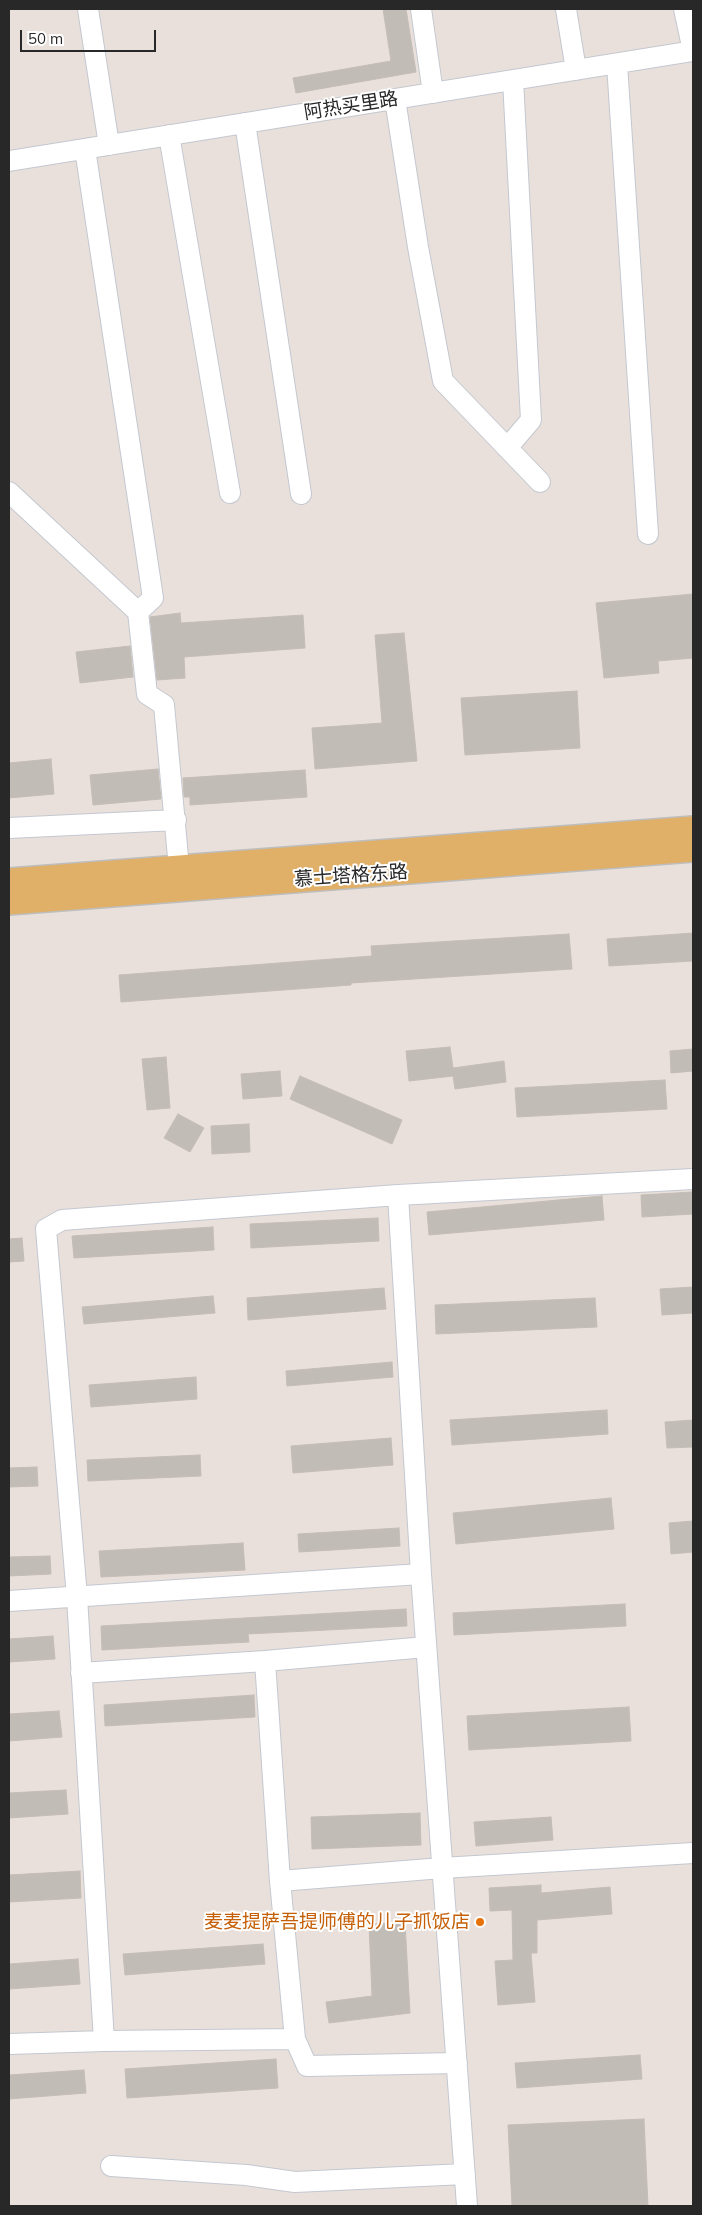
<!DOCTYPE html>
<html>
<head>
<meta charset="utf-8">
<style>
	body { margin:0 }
	#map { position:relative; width:702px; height:2215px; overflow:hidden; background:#e9e0db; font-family:Mulish,sans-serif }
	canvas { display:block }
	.frame { position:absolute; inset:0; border:10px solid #282828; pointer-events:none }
	.scale { position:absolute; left:20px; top:30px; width:136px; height:22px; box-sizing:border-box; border:2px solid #282828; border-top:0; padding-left:6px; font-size:15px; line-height:18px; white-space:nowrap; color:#282828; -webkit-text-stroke:4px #fff; paint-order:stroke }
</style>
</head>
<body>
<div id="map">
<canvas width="702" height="2215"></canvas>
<div class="frame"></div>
<div class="scale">50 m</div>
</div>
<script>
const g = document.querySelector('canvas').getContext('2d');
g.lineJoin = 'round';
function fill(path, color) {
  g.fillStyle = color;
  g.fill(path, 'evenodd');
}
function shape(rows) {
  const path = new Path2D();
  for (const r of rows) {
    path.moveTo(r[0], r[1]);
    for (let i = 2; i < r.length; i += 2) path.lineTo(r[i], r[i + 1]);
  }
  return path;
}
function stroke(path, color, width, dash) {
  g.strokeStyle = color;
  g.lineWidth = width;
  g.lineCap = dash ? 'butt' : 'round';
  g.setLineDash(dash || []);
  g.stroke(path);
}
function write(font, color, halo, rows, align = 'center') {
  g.font = font + ' Mulish,"Noto Sans SC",sans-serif';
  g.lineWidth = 4;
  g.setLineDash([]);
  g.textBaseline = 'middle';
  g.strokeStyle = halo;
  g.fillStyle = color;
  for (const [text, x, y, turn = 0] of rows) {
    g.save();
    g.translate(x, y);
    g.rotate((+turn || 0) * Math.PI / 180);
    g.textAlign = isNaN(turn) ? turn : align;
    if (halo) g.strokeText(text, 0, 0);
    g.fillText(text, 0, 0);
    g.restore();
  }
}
const building = shape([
	[383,9,406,9,416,72,296,93,293,78,391,61,383,9],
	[693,594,693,658,658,661,659,673,604,678,596,603,693,594],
	[180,613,181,623,303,615,305,648,184,657,185,678,157,680,150,617,180,613],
	[404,633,417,761,315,769,312,728,382,723,375,635,404,633],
	[130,646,133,677,80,683,76,652,130,646],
	[577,691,580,748,465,755,461,698,577,691],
	[51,759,54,794,9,798,9,763,51,759],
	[158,769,161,799,93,805,90,775,158,769],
	[305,770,307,797,190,805,190,797,184,797,183,778,305,770],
	[693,933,693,961,609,966,607,939,693,933],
	[569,934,572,969,351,983,351,985,121,1002,119,975,372,956,371,946,569,934],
	[450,1047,453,1068,504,1061,506,1082,455,1089,453,1076,409,1081,406,1051,450,1047],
	[693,1049,693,1071,671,1073,670,1051,693,1049],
	[166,1057,170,1108,147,1110,142,1059,166,1057],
	[280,1071,282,1096,243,1099,241,1074,280,1071],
	[300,1076,402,1120,392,1144,290,1099,300,1076],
	[665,1080,667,1109,517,1117,515,1088,665,1080],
	[178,1114,204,1128,190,1152,164,1138,178,1114],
	[249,1124,250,1152,212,1154,211,1126,249,1124],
	[693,1192,693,1214,642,1217,641,1195,693,1192],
	[602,1196,604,1220,429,1235,427,1212,602,1196],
	[378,1218,379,1241,251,1248,250,1224,378,1218],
	[213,1227,214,1250,74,1258,72,1236,213,1227],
	[22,1238,24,1261,9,1262,9,1239,22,1238],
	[693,1287,693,1313,662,1315,660,1289,693,1287],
	[384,1288,386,1309,248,1320,247,1298,384,1288],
	[213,1296,215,1313,84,1324,82,1307,213,1296],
	[595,1298,597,1327,436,1334,435,1305,595,1298],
	[392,1362,393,1377,287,1386,286,1371,392,1362],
	[196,1377,197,1399,91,1407,89,1385,196,1377],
	[607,1410,608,1434,452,1445,450,1420,607,1410],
	[693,1420,693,1447,667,1448,665,1422,693,1420],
	[391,1438,393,1465,293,1473,291,1446,391,1438],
	[200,1455,201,1476,88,1481,87,1460,200,1455],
	[37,1467,38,1486,9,1487,9,1468,37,1467],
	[611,1498,614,1529,456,1544,453,1513,611,1498],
	[693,1521,693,1552,671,1554,669,1523,693,1521],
	[399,1528,400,1546,299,1552,298,1534,399,1528],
	[243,1543,245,1570,101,1577,99,1551,243,1543],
	[50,1556,51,1574,9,1576,9,1557,50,1556],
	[625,1604,626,1626,454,1635,453,1613,625,1604],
	[406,1609,407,1626,248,1634,249,1642,102,1650,101,1626,406,1609],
	[53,1636,55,1659,9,1662,9,1639,53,1636],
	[254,1695,255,1717,105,1726,104,1705,254,1695],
	[629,1707,631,1741,469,1750,467,1716,629,1707],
	[59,1711,62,1737,9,1741,9,1714,59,1711],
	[66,1790,68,1814,9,1818,9,1793,66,1790],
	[420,1813,421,1845,312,1849,311,1817,420,1813],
	[551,1817,553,1840,476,1846,474,1822,551,1817],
	[80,1871,81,1898,9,1902,9,1875,80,1871],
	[541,1885,541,1893,610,1887,612,1914,537,1920,537,1953,531,1953,535,2002,498,2005,495,1961,513,1960,512,1910,490,1911,489,1888,541,1885],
	[405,1923,410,2013,329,2023,326,2002,372,1996,369,1924,405,1923],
	[263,1944,265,1964,125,1975,123,1954,263,1944],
	[78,1959,80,1984,9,1989,9,1964,78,1959],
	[640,2055,642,2079,517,2088,515,2063,640,2055],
	[276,2059,278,2088,127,2098,125,2069,276,2059],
	[84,2070,86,2093,9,2099,9,2075,84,2070],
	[644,2119,648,2206,512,2206,508,2125,644,2119]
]);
fill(building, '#c1bcb6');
stroke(building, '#c4bcb5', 1);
const minor = shape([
	[88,9,109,145],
	[421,9,433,93],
	[566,9,576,70],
	[684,9,693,51],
	[617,64,648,534],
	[395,99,418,247,443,381,540,482],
	[245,123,301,494],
	[169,135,230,493],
	[85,149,153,598,138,612,147,694,164,705,179,868],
	[9,161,693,51],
	[507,448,531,420,513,80],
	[9,492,138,612],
	[9,828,176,820],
	[398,1195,693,1179],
	[9,1601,421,1574],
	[81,1673,265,1661],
	[280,1881,265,1661,426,1647],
	[295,2039,280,1881,442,1868,693,1853],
	[104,2041,77,1597,46,1229,62,1220,398,1195,421,1574,467,2206],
	[9,2044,104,2041,295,2039,307,2066,457,2063],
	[111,2166,246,2175,295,2182,465,2174]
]);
const major = shape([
	[9,881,693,829],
	[9,902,693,849]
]);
stroke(minor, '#c3c8d0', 22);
stroke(major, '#bebebe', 28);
stroke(minor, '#fff', 20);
stroke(major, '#e0af68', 25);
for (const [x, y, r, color] of [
	[480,1922,5,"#e8710a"]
]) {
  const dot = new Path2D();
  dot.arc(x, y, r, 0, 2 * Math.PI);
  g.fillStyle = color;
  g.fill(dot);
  stroke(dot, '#fff', 2);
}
write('19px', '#282828', '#fff', [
	["阿热买里路",351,106,-9],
	["慕士塔格东路",351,876,-4]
]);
write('19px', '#c56008', '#fff', [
	["麦麦提萨吾提师傅的儿子抓饭店",470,1922]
], 'right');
</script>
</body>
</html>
